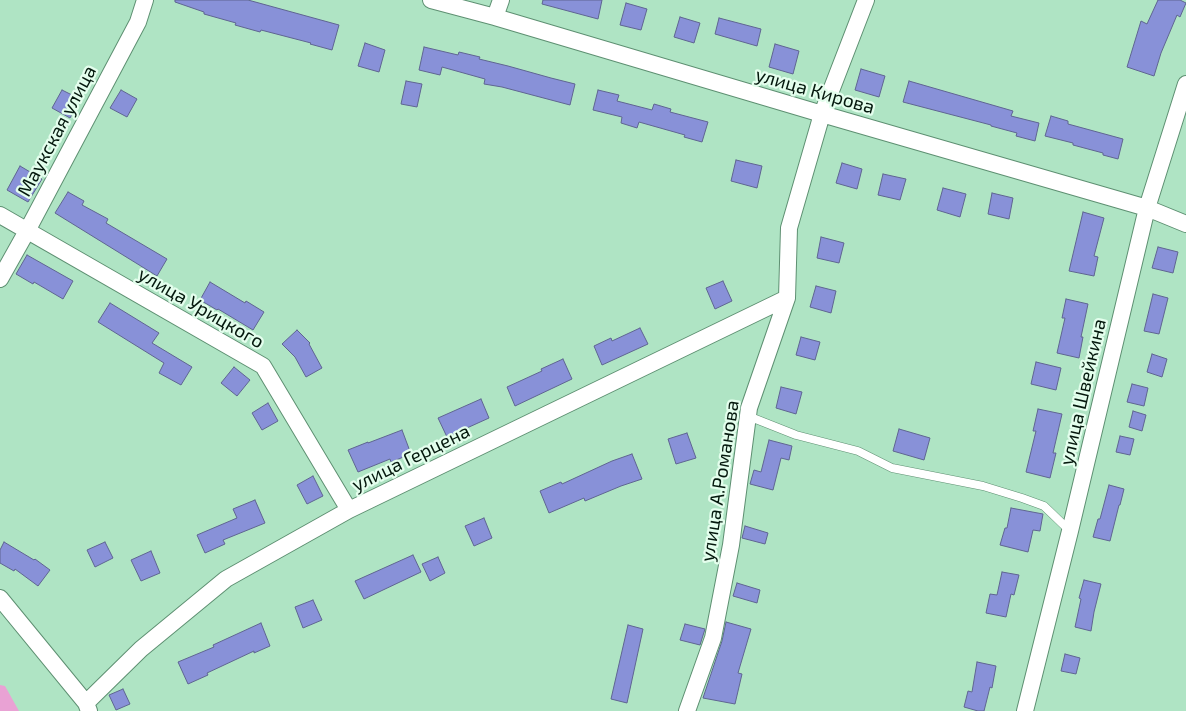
<!DOCTYPE html>
<html>
<head>
<meta charset="utf-8">
<style>
	body { margin:0 }
	canvas { display:block; background:#afe4c4 }
</style>
</head>
<body>
<canvas width="1186" height="711"></canvas>
<script>
const g = document.querySelector('canvas').getContext('2d');
g.lineJoin = 'round';
function fill(path, color) {
  g.fillStyle = color;
  g.fill(path, 'evenodd');
}
function shape(rows) {
  const path = new Path2D();
  for (const r of rows) {
    path.moveTo(r[0], r[1]);
    for (let i = 2; i < r.length; i += 2) path.lineTo(r[i], r[i + 1]);
  }
  return path;
}
function stroke(path, color, width, dash) {
  g.strokeStyle = color;
  g.lineWidth = width;
  g.lineCap = dash ? 'butt' : 'round';
  g.setLineDash(dash || []);
  g.stroke(path);
}
function write(font, color, halo, rows, align = 'center') {
  g.font = font + ' "Exo 2",sans-serif';
  g.lineWidth = 4.5;
  g.setLineDash([]);
  g.textBaseline = 'middle';
  g.strokeStyle = halo;
  g.fillStyle = color;
  for (const [text, x, y, turn = 0] of rows) {
    g.save();
    g.translate(x, y);
    g.rotate((+turn || 0) * Math.PI / 180);
    g.textAlign = isNaN(turn) ? turn : align;
    if (halo) g.strokeText(text, 0, 0);
    g.fillText(text, 0, 0);
    g.restore();
  }
}
fill(shape([
	[0,685,5,686,19,711,0,711]
]), '#e9a2d4');
const building = shape([
	[175,0,248,0,339,25,332,50,310,44,311,43,261,30,260,32,235,25,236,23,204,14,204,12,175,2,175,0],
	[543,0,602,0,598,19,542,4,543,0],
	[1158,0,1180,0,1186,3,1180,17,1177,15,1161,53,1154,76,1127,67,1141,21,1147,24,1158,0],
	[626,3,647,9,641,30,620,25,626,3],
	[680,17,700,23,694,43,674,37,680,17],
	[719,18,761,29,757,46,715,34,719,18],
	[365,43,385,50,379,72,358,66,365,43],
	[775,44,799,51,793,74,769,67,775,44],
	[424,47,458,55,459,52,480,57,479,59,508,66,551,78,575,84,570,105,502,87,484,84,485,79,442,67,440,75,419,70,424,47],
	[861,69,885,76,879,97,855,90,861,69],
	[406,81,422,84,417,107,401,104,406,81],
	[909,81,1013,111,1011,116,1039,123,1035,141,1016,136,1017,133,991,126,991,125,903,102,909,81],
	[62,90,80,99,70,118,52,108,62,90],
	[121,90,137,99,127,117,110,108,121,90],
	[598,90,619,95,617,101,652,110,654,104,671,109,670,112,708,122,702,142,684,137,685,135,639,122,637,128,621,123,622,117,593,110,598,90],
	[1051,116,1068,121,1068,124,1123,139,1118,159,1103,155,1103,153,1073,145,1073,143,1045,136,1051,116],
	[736,160,762,166,757,188,731,181,736,160],
	[842,163,862,169,857,189,836,183,842,163],
	[20,166,42,179,28,202,7,190,20,166],
	[883,174,906,179,900,200,878,195,883,174],
	[943,188,966,194,960,217,937,210,943,188],
	[68,192,84,201,82,205,108,219,106,223,167,259,157,276,55,213,68,192],
	[992,193,1013,198,1009,219,988,214,992,193],
	[1083,212,1104,218,1094,256,1098,257,1094,276,1069,271,1083,212],
	[821,237,844,243,839,263,817,258,821,237],
	[1158,247,1178,252,1173,273,1152,268,1158,247],
	[27,255,73,281,63,299,34,282,33,284,16,274,27,255],
	[723,281,732,301,715,309,706,288,723,281],
	[210,282,245,303,246,301,264,312,253,330,218,309,217,310,200,300,210,282],
	[816,286,836,291,831,313,810,307,816,286],
	[1153,294,1168,298,1159,334,1144,331,1153,294],
	[1066,299,1088,304,1081,337,1083,337,1079,358,1057,353,1065,318,1062,318,1066,299],
	[110,303,159,333,152,343,192,367,181,385,159,373,164,363,98,322,110,303],
	[640,328,648,344,602,365,594,346,611,338,612,341,640,328],
	[297,330,310,343,309,344,322,368,306,377,295,357,282,344,297,330],
	[801,337,820,342,815,360,796,355,801,337],
	[1152,354,1167,359,1162,377,1147,372,1152,354],
	[563,359,572,379,515,406,507,387,542,371,541,369,563,359],
	[1036,362,1061,368,1056,390,1031,384,1036,362],
	[234,367,250,380,237,396,221,383,234,367],
	[1132,384,1148,388,1144,406,1127,402,1132,384],
	[781,387,802,392,796,414,776,408,781,387],
	[481,399,489,418,447,437,438,418,481,399],
	[268,403,278,421,262,430,252,413,268,403],
	[1038,409,1062,414,1053,453,1056,453,1050,478,1026,472,1036,431,1033,431,1038,409],
	[1133,411,1146,415,1142,431,1129,427,1133,411],
	[899,429,930,438,924,460,893,451,899,429],
	[402,430,411,454,391,462,390,459,358,472,348,450,368,442,368,443,402,430],
	[687,433,696,458,676,464,668,439,687,433],
	[1120,436,1134,439,1130,455,1116,452,1120,436],
	[769,440,792,446,789,460,781,458,773,490,750,484,754,470,761,472,769,440],
	[632,454,642,479,621,486,585,501,584,498,549,513,540,491,561,482,562,484,612,461,632,454],
	[313,476,323,496,307,504,297,485,313,476],
	[1109,485,1124,489,1120,505,1119,505,1110,541,1093,537,1098,519,1100,519,1109,485],
	[255,500,265,523,223,540,225,544,205,553,197,535,237,518,233,509,255,500],
	[1011,508,1043,514,1040,531,1033,530,1028,552,1000,545,1005,528,1007,528,1011,508],
	[484,518,492,538,474,546,465,526,484,518],
	[745,526,768,533,765,544,742,538,745,526],
	[4,542,34,560,35,559,50,570,38,586,15,569,14,571,0,563,0,550,4,542],
	[105,542,113,558,95,567,87,550,105,542],
	[151,551,160,573,141,581,131,560,151,551],
	[413,555,421,572,364,599,355,581,413,555],
	[438,557,445,573,430,581,422,564,438,557],
	[1002,572,1019,575,1014,595,1011,594,1006,617,986,613,990,594,997,595,1002,572],
	[1084,580,1101,584,1094,612,1091,631,1075,627,1081,599,1079,598,1084,580],
	[737,583,760,590,757,603,733,596,737,583],
	[313,600,322,620,303,628,295,607,313,600],
	[726,622,751,629,738,673,742,674,735,704,703,698,722,641,726,622],
	[261,623,270,646,254,653,254,651,207,673,208,675,188,684,178,662,214,647,213,645,261,623],
	[685,624,705,629,700,645,680,640,685,624],
	[628,625,643,629,627,703,611,699,628,625],
	[1065,654,1080,658,1076,674,1061,671,1065,654],
	[977,662,996,666,992,688,990,687,984,711,978,711,964,707,968,691,972,692,977,662],
	[123,689,130,704,116,710,109,695,123,689]
]);
fill(building, '#8891d8');
stroke(building, '#5f6591', 1);
const lane = shape([
	[748,416,796,435,858,451,892,468,983,486,1022,498,1044,506,1069,530]
]);
const street = shape([
	[431,0,495,17,822,114,1147,208,1186,224],
	[495,17,501,0],
	[0,215,263,366,349,510],
	[0,279,27,231,138,22,145,0],
	[0,598,86,703,89,711],
	[86,703,141,649,226,579,349,510,787,298],
	[687,711,713,638,731,545,749,408,787,298,789,228,822,114,866,0],
	[1025,711,1070,531,1147,208,1186,84]
]);
stroke(lane, '#5e9072', 9);
stroke(street, '#5e9072', 18);
stroke(lane, '#fff', 8);
stroke(street, '#fff', 16);
write('19px', '#04180d', '#e4feed', [
	["улица Кирова",815,91,16],
	["Маукская улица",57,131,-62],
	["улица Урицкого",201,308,30],
	["улица Швейкина",1083,392,-77],
	["улица Герцена",411,458,-26],
	["улица А.Романова",720,481,-81]
]);
</script>
</body>
</html>
